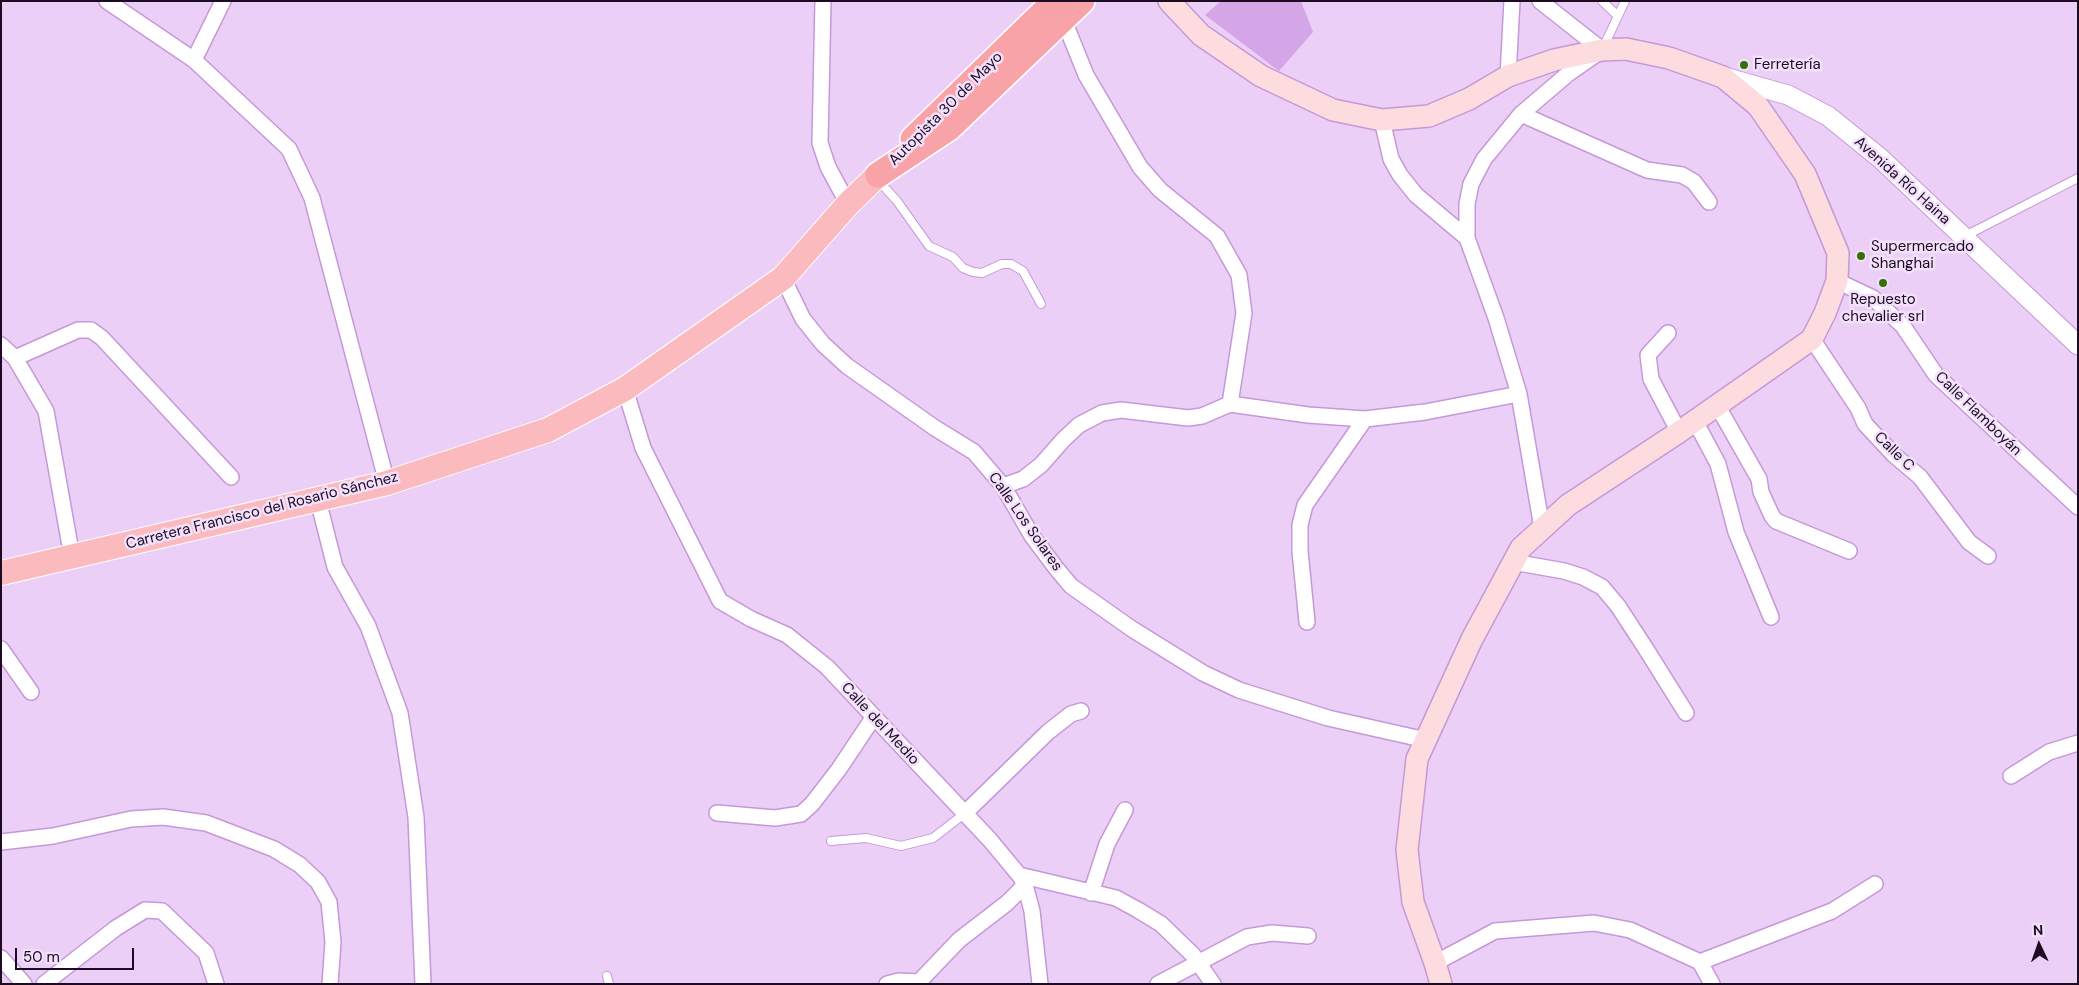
<!DOCTYPE html>
<html>
<head>
<meta charset="utf-8">
<style>
	body { margin:0 }
	#map { position:relative; width:2079px; height:985px; overflow:hidden; background:#eccff7; font-family:"DM Sans",sans-serif }
	canvas { display:block }
	.frame { position:absolute; inset:0; border:2px solid #1c0b23; pointer-events:none }
	.north { position:absolute; left:2014px; top:920px; width:50px; height:50px; -webkit-text-stroke:4px #f3e0fb; paint-order:stroke; rotate:357deg; font-size:14px; font-weight:700; line-height:20px; text-align:center; color:#1c0b23 }
	.north::after { content:''; display:block; margin:auto; width:18px; height:22px; background:#1c0b23; clip-path:polygon(50% 0,100% 100%,50% 72%,0 100%) }
	.scale { position:absolute; left:15px; top:948px; width:119px; height:22px; box-sizing:border-box; border:2px solid #1c0b23; border-top:0; padding-left:6px; font-size:15px; line-height:18px; white-space:nowrap; color:#1c0b23; -webkit-text-stroke:4px #f3e0fb; paint-order:stroke }
</style>
</head>
<body>
<div id="map">
<canvas width="2079" height="985"></canvas>
<div class="frame"></div>
<div class="north">N</div>
<div class="scale">50 m</div>
</div>
<script>
const g = document.querySelector('canvas').getContext('2d');
g.lineJoin = 'round';
function fill(path, color) {
  g.fillStyle = color;
  g.fill(path, 'evenodd');
}
function shape(rows) {
  const path = new Path2D();
  for (const r of rows) {
    path.moveTo(r[0], r[1]);
    for (let i = 2; i < r.length; i += 2) path.lineTo(r[i], r[i + 1]);
  }
  return path;
}
function stroke(path, color, width, dash) {
  g.strokeStyle = color;
  g.lineWidth = width;
  g.lineCap = dash ? 'butt' : 'round';
  g.setLineDash(dash || []);
  g.stroke(path);
}
function write(font, color, halo, rows, align = 'center') {
  g.font = font + ' "DM Sans",sans-serif';
  g.lineWidth = 5;
  g.setLineDash([]);
  g.textBaseline = 'middle';
  g.strokeStyle = halo;
  g.fillStyle = color;
  for (const [text, x, y, turn = 0] of rows) {
    g.save();
    g.translate(x, y);
    g.rotate((+turn || 0) * Math.PI / 180);
    g.textAlign = isNaN(turn) ? turn : align;
    if (halo) g.strokeText(text, 0, 0);
    g.fillText(text, 0, 0);
    g.restore();
  }
}
fill(shape([
	[1221,1,1301,1,1313,32,1279,71,1205,15]
]), '#d4a5e7');
const service = shape([
	[1602,1,1618,16],
	[1603,48,1625,1],
	[877,179,897,201,929,246,953,257,963,268,973,272,982,273,1002,264,1011,264,1023,271,1041,304],
	[1965,236,2078,178],
	[831,841,866,838,901,846,933,838,964,814],
	[607,976,609,984]
]);
const minor = shape([
	[107,1,194,60,289,149,312,198,387,483],
	[823,1,820,143,828,167,848,204],
	[1540,1,1602,50,1569,73,1521,114,1484,159,1471,184,1467,204,1467,238,1496,318,1519,394,1542,528],
	[1063,18,1086,75,1140,167,1160,190,1217,236,1239,275,1244,313,1230,404],
	[194,60,223,1],
	[1508,76,1512,1],
	[1521,114,1647,170,1682,175,1694,182,1709,202],
	[1382,120,1391,159,1400,175,1416,195,1467,238],
	[783,278,803,319,823,344,847,366,935,428,974,452,1003,486,1032,536,1056,568,1071,586,1132,629,1203,673,1239,690,1328,718,1426,740],
	[1837,281,1873,298,1903,326,1936,375,2078,507],
	[1668,333,1648,355,1651,379,1679,432],
	[1812,339,1858,408,1865,424,1894,455,1920,477,1969,542,1988,556],
	[1,345,15,358,46,411,72,557],
	[15,358,78,330,91,330,102,338,231,477],
	[625,389,643,448,720,601,751,619,787,635,827,667,990,840,1019,875,1116,898,1138,910,1161,924,1193,955,1213,984],
	[1717,405,1759,479,1761,492,1772,516,1776,521,1849,551],
	[1695,421,1718,464,1736,532,1771,617],
	[1003,486,1023,479,1041,465,1063,440,1079,425,1102,413,1121,410,1188,418,1202,416,1230,404,1308,415,1365,419,1425,412,1519,394],
	[318,500,335,567,368,626,400,713,416,817,423,984],
	[1513,562,1564,571,1583,577,1602,587,1618,606,1646,649,1686,713],
	[1307,622,1300,551,1300,525,1305,505,1365,419],
	[1,649,31,692],
	[2011,776,2049,752,2078,743],
	[717,813,775,818,801,814,812,804,839,769,873,718],
	[964,814,1048,732,1071,714,1081,711],
	[1,842,53,836,131,819,163,817,206,823,274,849,300,865,318,882,329,902,333,942,330,984],
	[1021,878,1025,885,1032,911,1040,984],
	[1091,893,1107,844,1125,810],
	[1,958,24,984],
	[1700,962,1832,911,1875,884],
	[1435,963,1495,931,1594,923,1630,930,1700,962,1712,984],
	[44,984,116,928,145,910,162,911,206,953,216,984],
	[887,984,899,981,918,982],
	[917,984,959,940,1007,903,1025,885],
	[1158,984,1247,937,1272,933,1308,936]
]);
const tertiary = shape([
	[1724,77,1788,95,1828,116,1880,158,2078,345]
]);
const secondary = shape([
	[1169,1,1201,35,1261,76,1333,110,1382,120,1429,116,1469,99,1508,76,1554,60,1602,50,1626,49,1669,58,1723,77,1758,106,1805,174,1838,253,1837,281,1825,313,1812,339,1679,432,1568,505,1521,548,1472,639,1417,759,1407,850,1413,902,1435,963,1441,984]
]);
const primary = shape([
	[1,573,387,483,548,430,625,389,783,278,848,204,878,175]
]);
const trunk = shape([
	[913,139,1055,1],
	[878,175,949,128,1082,1]
]);
stroke(service, '#c698d7', 10);
stroke(minor, '#c698d7', 18);
stroke(tertiary, '#c698d7', 21);
stroke(secondary, '#c698d7', 24);
stroke(primary, '#fff', 26);
stroke(trunk, '#fff', 28);
stroke(service, '#fff', 8);
stroke(minor, '#fff', 15);
stroke(tertiary, '#fff', 19);
stroke(secondary, '#fcdcdf', 21);
stroke(primary, '#fababe', 24);
stroke(trunk, '#f8a3a8', 25);
for (const [x, y, r, color] of [
	[1744,65,5,"#347106"],
	[1861,256,5,"#347106"],
	[1883,283,5,"#347106"]
]) {
  const dot = new Path2D();
  dot.arc(x, y, r, 0, 2 * Math.PI);
  g.fillStyle = color;
  g.fill(dot);
  stroke(dot, '#f3e0fb', 2);
}
write('15px', '#1c0b23', '#f3e0fb', [
	["Ferretería",1754,65],
	["Supermercado",1871,247],
	["Shanghai",1871,264],
	["Repuesto",1883,300,"center"],
	["chevalier srl",1883,317,"center"]
], 'left');
write('15px', '#1c0b23', '#f3e0fb', [
	["Autopista 30 de Mayo",946,109,-45],
	["Avenida Río Haina",1902,181,42],
	["Calle Flamboyán",1978,414,44],
	["Calle C",1894,452,44],
	["Carretera Francisco del Rosario Sánchez",262,511,-14],
	["Calle Los Solares",1025,522,55],
	["Calle del Medio",880,724,47]
]);
</script>
</body>
</html>
